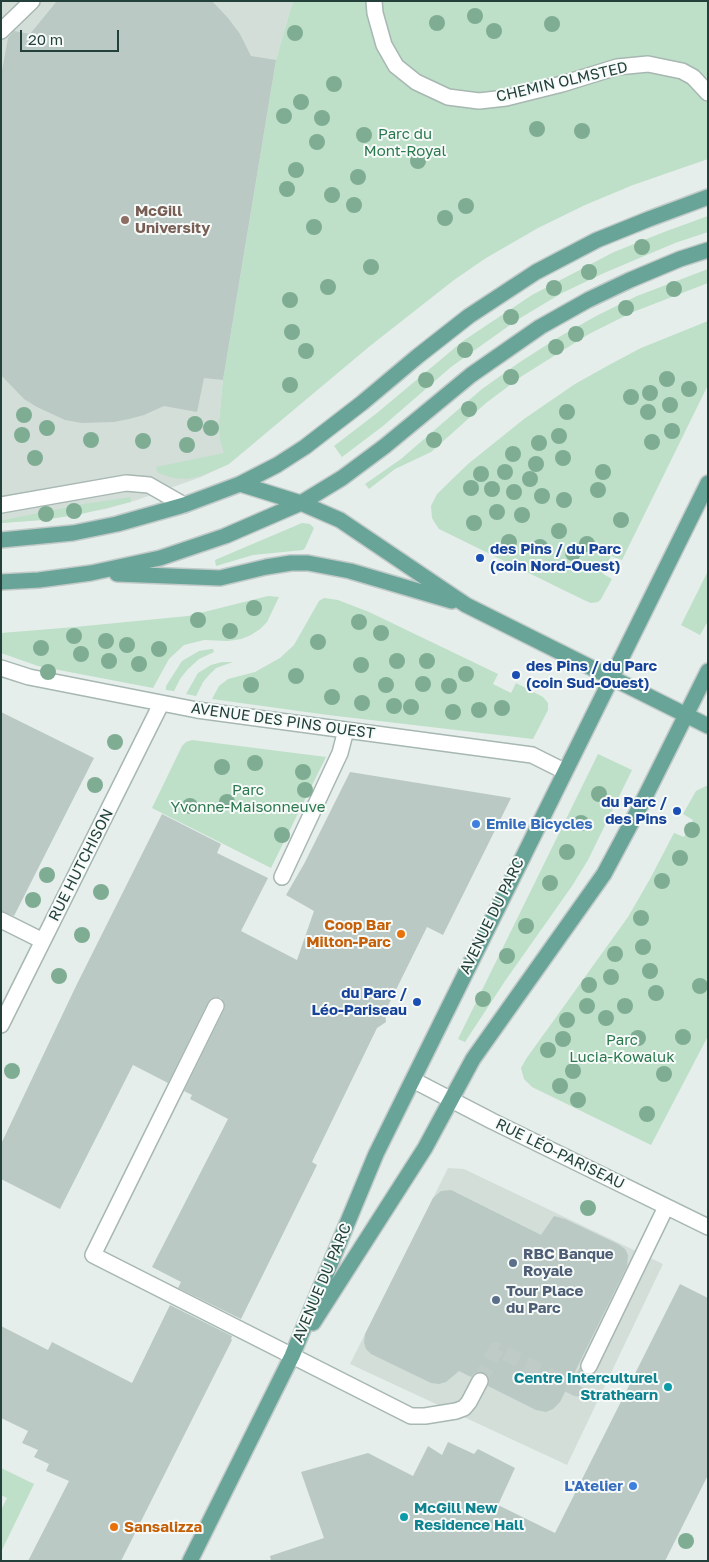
<!DOCTYPE html>
<html>
<head>
<meta charset="utf-8">
<style>
	body { margin:0 }
	#map { position:relative; width:709px; height:1562px; overflow:hidden; background:#e5eeea; font-family:"Golos Text",sans-serif }
	canvas { display:block }
	.frame { position:absolute; inset:0; border:2px solid #23413a; pointer-events:none }
	.scale { position:absolute; left:20px; top:30px; width:99px; height:22px; box-sizing:border-box; border:2px solid #23413a; border-top:0; padding-left:6px; font-size:15px; line-height:18px; white-space:nowrap; color:#23413a; -webkit-text-stroke:4px #f6faf8; paint-order:stroke }
</style>
</head>
<body>
<div id="map">
<canvas width="709" height="1562"></canvas>
<div class="frame"></div>
<div class="scale">20 m</div>
</div>
<script>
const g = document.querySelector('canvas').getContext('2d');
g.lineJoin = 'round';
function fill(path, color) {
  g.fillStyle = color;
  g.fill(path, 'evenodd');
}
function shape(rows) {
  const path = new Path2D();
  for (const r of rows) {
    path.moveTo(r[0], r[1]);
    for (let i = 2; i < r.length; i += 2) path.lineTo(r[i], r[i + 1]);
  }
  return path;
}
function stroke(path, color, width, dash) {
  g.strokeStyle = color;
  g.lineWidth = width;
  g.lineCap = dash ? 'butt' : 'round';
  g.setLineDash(dash || []);
  g.stroke(path);
}
function write(font, color, halo, rows, align = 'center') {
  g.font = font + ' "Golos Text",sans-serif';
  g.lineWidth = 4;
  g.setLineDash([]);
  g.textBaseline = 'middle';
  g.strokeStyle = halo;
  g.fillStyle = color;
  for (const [text, x, y, turn = 0] of rows) {
    g.save();
    g.translate(x, y);
    g.rotate((+turn || 0) * Math.PI / 180);
    g.textAlign = isNaN(turn) ? turn : align;
    if (halo) g.strokeText(text, 0, 0);
    g.fillText(text, 0, 0);
    g.restore();
  }
}
fill(shape([
	[1,1,293,1,276,60,223,380,219,421,229,464,201,477,137,500,106,509,42,520,1,523],
	[448,1168,464,1169,663,1264,567,1465,350,1364]
]), '#d3ded9');
fill(shape([
	[293,1,708,1,708,159,633,185,585,205,538,228,486,258,454,280,370,346,229,464,201,476,187,479,173,478,158,473,156,467,224,453,220,440,219,421,223,380,276,60],
	[708,216,708,232,675,243,604,273,562,293,517,320,451,367,383,426,342,457,334,446,377,413,463,341,532,295,614,252,664,232],
	[708,269,708,283,633,312,589,334,522,376,486,403,431,452,395,469,369,489,365,484,401,459,482,389,520,362,559,337,598,315,637,296],
	[708,321,708,385,622,560,611,556,603,574,612,579,601,599,598,602,591,603,586,601,439,529,435,523,432,518,431,506,437,494,468,464,524,419,575,384,609,365,641,348],
	[131,497,131,502,77,515,42,520,1,523,1,521,4,520,84,504],
	[302,523,310,524,314,528,305,548,303,550,253,555,216,566,215,560],
	[708,571,708,621,700,635,681,625],
	[268,596,279,597,267,622,260,629,251,635,241,639,228,641,204,640,184,645,169,659,153,688,38,666,1,653,1,633,75,627,188,616],
	[324,598,338,600,369,612,498,674,493,684,511,693,516,683,543,697,548,703,548,710,533,739,328,715,212,699,219,686,228,679,255,672,280,658,294,645,319,601],
	[211,649,213,649,214,652,199,659,187,670,180,679,174,691,166,690,166,686,182,661,199,651],
	[222,662,233,662,216,668,209,675,203,682,196,696,186,694,198,673,211,665],
	[192,740,326,757,271,868,152,808,182,746,186,742],
	[598,754,632,770,588,860,572,886,505,981,465,1042,458,1039],
	[708,785,708,1036,651,1145,532,1087,524,1079,521,1068,526,1059,628,917,650,879,674,833,684,837,693,820,683,814,696,791],
	[1,1468,34,1484,1,1552,1,1510,7,1498,1,1495]
]), '#bedfc8');
fill(shape([
	[57,1,212,1,228,18,240,34,251,56,276,60,223,380,204,378,197,412,164,406,144,415,129,419,114,422,82,423,65,420,37,407,24,399,1,375,1,76,8,38,14,31,30,34],
	[1,712,94,758,14,916,1,911],
	[350,772,511,798,443,935,427,927,385,1012,386,1022,377,1028,312,1162,317,1165,241,1319,178,1288,181,1282,152,1267,228,1119,190,1099,192,1095,184,1091,224,1010,225,1005,221,998,215,997,210,999,208,1002,168,1083,133,1065,60,1209,1,1179,1,1144,76,986,162,814,221,844,217,853,268,878,241,931,297,960,314,911,286,895,304,864],
	[451,1190,541,1235,554,1216,565,1219,618,1244,625,1249,628,1255,627,1266,560,1402,553,1409,546,1412,536,1410,488,1386,489,1381,488,1376,484,1373,475,1373,471,1377,459,1371,446,1382,439,1384,431,1383,371,1354,366,1349,364,1343,365,1334,433,1198,441,1191],
	[680,1284,708,1298,708,1475,665,1561,271,1561,270,1556,324,1538,301,1472,368,1453,413,1476,428,1446,442,1455,448,1442,474,1454,478,1449,515,1468,498,1505,555,1533],
	[170,1305,232,1336,231,1339,232,1340,121,1561,28,1561,69,1481,46,1471,49,1464,34,1457,38,1450,22,1443,28,1431,1,1418,1,1326,48,1350,52,1342,132,1383]
]), '#bac9c4');
stroke(shape([
	[480,1381,496,1349,577,1389,589,1366]
]), '#becbc7', 15, [15, 8]);
const minor = shape([
	[374,1,375,13,384,45,396,66,416,82,448,97,479,101,506,98,562,84,617,67,648,64,682,71,693,77,708,93],
	[1,31,32,1],
	[1,505,126,483,149,485,184,505],
	[1,668,29,677,197,710,532,755,564,771],
	[282,877,340,753,346,730],
	[1,920,43,941],
	[216,1006,93,1255,411,1416,425,1416,456,1411,464,1408,469,1402,480,1381],
	[1,1025,161,704],
	[413,1080,492,1121,708,1227],
	[589,1366,666,1207]
]);
const major = shape([
	[240,484,301,503,340,520,466,605,708,726],
	[1,540,73,533,117,524,184,505,240,484,277,465,305,447,362,403,418,356,469,316,536,272,597,240,649,219,708,197],
	[117,574,220,578,266,567,291,563,308,563,350,571,452,601],
	[1,582,39,580,91,573,160,558,225,536,301,503,342,478,385,446,471,375,540,327,588,300,630,280,680,259,708,250],
	[313,1323,425,1148,473,1059,604,874,643,801,708,671],
	[190,1561,292,1356,376,1154,708,483]
]);
stroke(minor, '#a7b7b2', 18);
stroke(major, '#c1cac8', 18);
stroke(minor, '#fff', 15);
stroke(major, '#69a498', 15);
g.fillStyle = '#7fad94';
for (const [x, y] of [
	[475,16],
	[437,23],
	[552,24],
	[494,31],
	[295,33],
	[334,84],
	[301,102],
	[284,116],
	[322,118],
	[537,129],
	[582,131],
	[364,135],
	[317,142],
	[418,161],
	[296,170],
	[358,177],
	[287,189],
	[332,195],
	[354,205],
	[466,206],
	[445,218],
	[314,227],
	[642,247],
	[371,267],
	[589,272],
	[328,287],
	[554,288],
	[674,289],
	[290,300],
	[626,308],
	[511,317],
	[292,332],
	[576,334],
	[556,347],
	[465,350],
	[306,351],
	[511,377],
	[667,379],
	[426,380],
	[290,385],
	[689,389],
	[650,393],
	[631,397],
	[670,405],
	[469,409],
	[567,412],
	[648,412],
	[24,415],
	[195,424],
	[47,428],
	[211,428],
	[672,431],
	[22,435],
	[559,436],
	[91,440],
	[434,440],
	[143,441],
	[652,442],
	[539,443],
	[187,445],
	[513,454],
	[35,458],
	[563,458],
	[536,464],
	[505,472],
	[603,472],
	[481,474],
	[530,479],
	[471,488],
	[492,489],
	[598,490],
	[514,492],
	[542,496],
	[564,500],
	[74,511],
	[497,512],
	[46,514],
	[522,515],
	[621,520],
	[474,523],
	[559,531],
	[509,542],
	[587,544],
	[540,547],
	[573,553],
	[254,608],
	[198,620],
	[359,622],
	[230,631],
	[381,633],
	[74,636],
	[106,641],
	[318,642],
	[127,645],
	[41,648],
	[159,649],
	[81,654],
	[109,661],
	[397,661],
	[427,661],
	[139,664],
	[361,665],
	[48,672],
	[466,674],
	[296,676],
	[423,684],
	[251,685],
	[386,685],
	[449,686],
	[332,697],
	[362,703],
	[394,706],
	[411,707],
	[502,708],
	[479,710],
	[453,712],
	[115,742],
	[255,763],
	[222,767],
	[303,772],
	[95,785],
	[305,790],
	[599,794],
	[227,802],
	[190,806],
	[581,823],
	[692,830],
	[282,835],
	[567,852],
	[680,858],
	[47,875],
	[662,881],
	[550,883],
	[101,892],
	[33,900],
	[641,918],
	[526,926],
	[82,935],
	[643,947],
	[615,954],
	[507,956],
	[650,971],
	[59,976],
	[611,977],
	[589,985],
	[700,986],
	[656,993],
	[483,999],
	[587,1006],
	[625,1006],
	[606,1018],
	[567,1020],
	[683,1037],
	[638,1038],
	[563,1039],
	[548,1050],
	[12,1071],
	[573,1071],
	[664,1074],
	[560,1086],
	[578,1100],
	[647,1114],
	[588,1208],
	[686,1541]
]) {
  g.beginPath();
  g.arc(x, y, 8, 0, 2 * Math.PI);
  g.fill();
}
for (const [x, y, r, color] of [
	[125,220,5,"#8d6e63"],
	[480,558,5,"#1a4fb4"],
	[516,675,5,"#1a4fb4"],
	[677,811,5,"#1a4fb4"],
	[476,824,5,"#3f7fe0"],
	[401,934,5,"#e8710a"],
	[417,1002,5,"#1a4fb4"],
	[513,1263,5,"#5c6f8a"],
	[496,1300,5,"#5c6f8a"],
	[668,1387,5,"#0f9aa8"],
	[633,1486,5,"#3f7fe0"],
	[404,1517,5,"#0f9aa8"],
	[114,1527,5,"#e8710a"]
]) {
  const dot = new Path2D();
  dot.arc(x, y, r, 0, 2 * Math.PI);
  g.fillStyle = color;
  g.fill(dot);
  stroke(dot, '#f6faf8', 2);
}
write('15px', '#23413a', '#f6faf8', [
	["CHEMIN OLMSTED",562,82,-13],
	["AVENUE DES PINS OUEST",283,721,8],
	["RUE HUTCHISON",81,865,-63],
	["AVENUE DU PARC",492,916,-64],
	["RUE LÉO-PARISEAU",560,1154,26],
	["AVENUE DU PARC",322,1283,-67]
]);
write('15px', '#2c784e', '#f6faf8', [
	["Parc du",405,134],
	["Mont-Royal",405,151],
	["Parc",248,790],
	["Yvonne-Maisonneuve",248,807],
	["Parc",622,1040],
	["Lucia-Kowaluk",622,1057]
]);
write('bold 15px', '#785e54', '#f6faf8', [
	["McGill",135,211],
	["University",135,228]
], 'left');
write('bold 15px', '#164399', '#f6faf8', [
	["des Pins / du Parc",490,549],
	["(coin Nord-Ouest)",490,566],
	["des Pins / du Parc",526,666],
	["(coin Sud-Ouest)",526,683],
	["du Parc /",667,802,"right"],
	["des Pins",667,819,"right"],
	["du Parc /",407,993,"right"],
	["Léo-Pariseau",407,1010,"right"]
], 'left');
write('bold 15px', '#366cbe', '#f6faf8', [
	["Emile Bicycles",486,824],
	["L'Atelier",623,1486,"right"]
], 'left');
write('bold 15px', '#c56008', '#f6faf8', [
	["Coop Bar",391,925],
	["Milton-Parc",391,942],
	["Sansalizza",124,1527,"left"]
], 'right');
write('bold 15px', '#4e5e75', '#f6faf8', [
	["RBC Banque",523,1254],
	["Royale",523,1271],
	["Tour Place",506,1291],
	["du Parc",506,1308]
], 'left');
write('bold 15px', '#0d838f', '#f6faf8', [
	["Centre Interculturel",658,1378],
	["Strathearn",658,1395],
	["McGill New",414,1508,"left"],
	["Residence Hall",414,1525,"left"]
], 'right');
</script>
</body>
</html>
